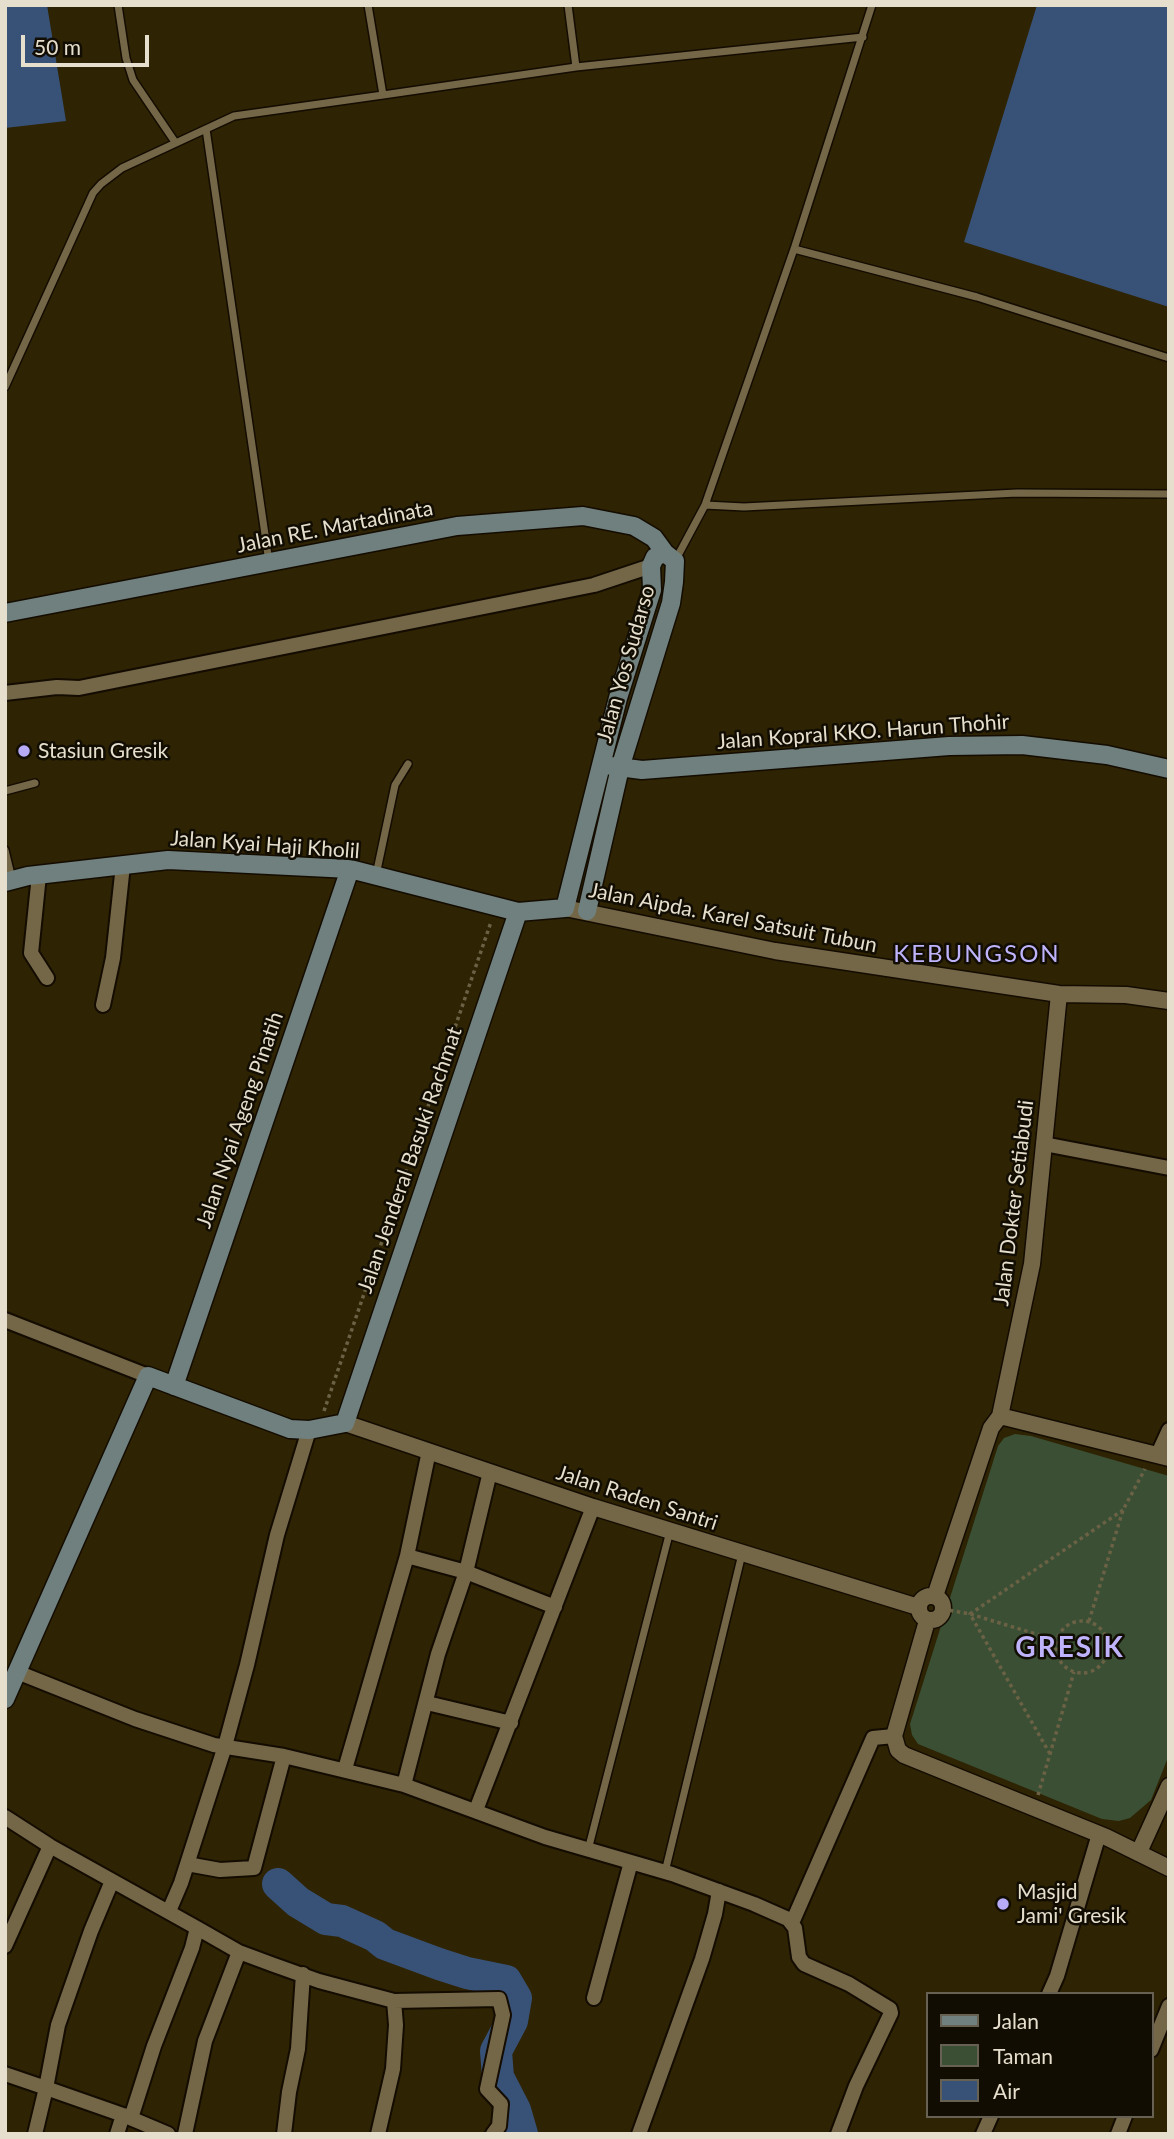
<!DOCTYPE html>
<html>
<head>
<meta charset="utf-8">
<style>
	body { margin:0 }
	#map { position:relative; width:1174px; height:2139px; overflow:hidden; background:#2e2303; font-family:Lato,sans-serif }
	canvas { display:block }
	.frame { position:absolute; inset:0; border:7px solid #e6dfcd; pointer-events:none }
	.legend { position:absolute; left:926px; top:1992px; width:228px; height:126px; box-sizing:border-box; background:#120d03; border:2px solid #676154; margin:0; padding:9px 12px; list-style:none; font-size:21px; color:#e6dfcd }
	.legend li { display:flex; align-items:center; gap:14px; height:35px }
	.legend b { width:35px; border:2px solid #676154 }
	.scale { position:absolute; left:21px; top:35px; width:128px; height:32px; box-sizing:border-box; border:4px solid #e6dfcd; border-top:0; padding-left:9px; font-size:21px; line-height:24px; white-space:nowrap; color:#e6dfcd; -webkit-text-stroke:5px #120d03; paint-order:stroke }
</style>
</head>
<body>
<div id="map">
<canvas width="1174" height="2139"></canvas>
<div class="frame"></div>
<ul class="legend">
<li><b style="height:9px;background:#6f807e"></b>Jalan</li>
<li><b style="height:19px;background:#3a4f34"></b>Taman</li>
<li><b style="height:19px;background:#385177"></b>Air</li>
</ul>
<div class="scale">50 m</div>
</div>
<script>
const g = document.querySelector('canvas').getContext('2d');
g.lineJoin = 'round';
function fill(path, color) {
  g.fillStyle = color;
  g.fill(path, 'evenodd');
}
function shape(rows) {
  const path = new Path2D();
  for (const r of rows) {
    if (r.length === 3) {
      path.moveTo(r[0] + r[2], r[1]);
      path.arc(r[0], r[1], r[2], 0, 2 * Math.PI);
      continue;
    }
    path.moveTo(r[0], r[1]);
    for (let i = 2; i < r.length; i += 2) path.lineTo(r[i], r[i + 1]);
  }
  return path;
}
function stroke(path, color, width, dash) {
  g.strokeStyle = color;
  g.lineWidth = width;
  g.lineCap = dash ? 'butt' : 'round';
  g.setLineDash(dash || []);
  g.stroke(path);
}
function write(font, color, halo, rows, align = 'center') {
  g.font = font + ' Lato,sans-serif';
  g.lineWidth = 5;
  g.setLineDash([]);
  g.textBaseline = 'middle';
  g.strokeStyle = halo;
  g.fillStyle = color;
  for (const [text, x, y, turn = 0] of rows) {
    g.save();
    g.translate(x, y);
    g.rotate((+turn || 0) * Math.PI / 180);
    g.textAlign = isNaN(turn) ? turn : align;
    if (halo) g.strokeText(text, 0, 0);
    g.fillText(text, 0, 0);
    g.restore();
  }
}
fill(shape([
	[1015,1434,1031,1436,1169,1476,1169,1755,1151,1800,1130,1818,1119,1821,1102,1819,918,1744,912,1735,910,1724,998,1446,1004,1438]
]), '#3a4f34');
fill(shape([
	[5,5,47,5,66,121,5,128],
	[1037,5,1169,5,1169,307,964,242]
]), '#385177');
stroke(shape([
	[278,1884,298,1902,326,1919,342,1921,375,1936,385,1944,439,1964,467,1973,506,1981,516,1998,512,2021,496,2051,498,2077,515,2110,522,2134]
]), '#385177', 32);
const service = shape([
	[118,5,126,58,133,80,175,142],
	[368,5,383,95,576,67],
	[568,5,576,67,863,37],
	[794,249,977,297,1169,358],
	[5,387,93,193,101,184,122,168,206,129],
	[705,505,744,507,1017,493,1169,494],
	[675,561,705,505,794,249,872,5],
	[269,562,206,129,234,116,383,95],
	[5,791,35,783],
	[5,850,12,879],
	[376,875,395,785,408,764],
	[588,1850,670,1531],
	[665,1872,742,1554]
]);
const minor = shape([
	[5,693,57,687,79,688,594,585,651,566],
	[39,875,31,953,47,978],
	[103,1005,113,958,123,865],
	[1044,1144,1169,1168],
	[5,1320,148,1376],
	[1158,1454,1169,1430],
	[407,1556,466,1572,555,1607],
	[17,1672,135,1719,214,1745,284,1756,404,1785,545,1837,672,1874,754,1904,788,1919,795,1928,799,1957,804,1964,849,1984,890,2009,891,2013,856,2086,838,2134],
	[427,1703,511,1723],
	[345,1769,407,1556,429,1451],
	[404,1785,438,1654,466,1572,490,1472],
	[476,1810,593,1507],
	[5,1817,50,1846,197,1928,239,1952,274,1965,319,1981,394,2001,499,1999,503,2015,487,2089,501,2104,499,2126,493,2134],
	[187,1864,220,1870,254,1868,284,1756],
	[169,1911,181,1883,225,1746,247,1665,277,1535,309,1430],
	[792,1923,873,1738,894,1736],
	[5,1946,50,1846],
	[1049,1994,1057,1976,1099,1834],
	[594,1998,631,1862],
	[1151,2050,1169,2006],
	[5,2074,46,2088,58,2025,91,1931,112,1881],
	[131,2118,154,2046,192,1948,197,1928],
	[35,2134,46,2088,123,2115,168,2134],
	[117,2134,123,2115],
	[185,2134,205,2041,239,1952],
	[284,2134,289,2092,298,2049,303,1974],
	[378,2134,393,2069,396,2025,394,2001],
	[639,2134,702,1959,715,1914,719,1891],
	[983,2134,991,2116],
	[1118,2134,1125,2116]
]);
const tertiary = shape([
	[565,908,775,951,1059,994,1126,995,1169,1001],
	[1000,1416,1032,1264,1059,994],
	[345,1423,593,1507,918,1607],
	[931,1608,12],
	[935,1596,991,1428,1000,1416,1169,1458],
	[927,1621,894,1736,898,1750,904,1755,1106,1837,1169,1868],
	[1139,1852,1169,1786]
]);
const secondary = shape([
	[5,613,457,526,583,516,634,526,654,538,665,553,675,561,674,582,671,603,620,768,587,911],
	[611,766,642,770,949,746,1022,745,1107,755,1169,769],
	[5,882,28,876,168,860,350,869,518,912,565,908,618,698,652,590,651,566,655,557,665,553],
	[174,1386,350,869],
	[5,1699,148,1376,290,1429,309,1430,345,1423,518,912]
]);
stroke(service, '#140c00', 10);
stroke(minor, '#140c00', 18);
stroke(tertiary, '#140c00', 19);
stroke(secondary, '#140c00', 21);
stroke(shape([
	[324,1411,491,922],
	[943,1609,970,1614,1056,1640],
	[1082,1647,26],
	[1089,1621,1123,1510,1145,1469],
	[1050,1754,970,1614,1123,1510],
	[1038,1795,1074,1672]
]), '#6b6246', 3.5, [3.5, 3.5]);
stroke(service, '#746748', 7);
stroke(minor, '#746748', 14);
stroke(tertiary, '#746748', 16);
stroke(secondary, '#6f807e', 18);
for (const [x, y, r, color] of [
	[24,751,7,"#b7abf8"],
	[1003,1904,7,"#b7abf8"]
]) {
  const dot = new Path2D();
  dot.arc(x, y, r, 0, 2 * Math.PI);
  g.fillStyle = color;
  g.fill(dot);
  stroke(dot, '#120d03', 2.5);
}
write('21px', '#e6dfcd', '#120d03', [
	["Jalan RE. Martadinata",335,527,-11],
	["Jalan Yos Sudarso",626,664,-74],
	["Jalan Kopral KKO. Harun Thohir",863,732,-4],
	["Jalan Kyai Haji Kholil",265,845,4],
	["Jalan Aipda. Karel Satsuit Tubun",733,918,11],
	["Jalan Nyai Ageng Pinatih",240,1120,-71],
	["Jalan Jenderal Basuki Rachmat",410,1160,-71],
	["Jalan Dokter Setiabudi",1014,1203,-83],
	["Jalan Raden Santri",637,1498,18]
]);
write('21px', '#e6dfcd', '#120d03', [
	["Stasiun Gresik",38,751],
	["Masjid",1017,1892],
	["Jami' Gresik",1017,1916]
], 'left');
g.letterSpacing = '2px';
write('24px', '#bfb4fc', '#120d03', [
	["KEBUNGSON",977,954]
]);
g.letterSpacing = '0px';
g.letterSpacing = '2px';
write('bold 28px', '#bfb4fc', '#120d03', [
	["GRESIK",1070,1648]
]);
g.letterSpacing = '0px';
</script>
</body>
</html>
